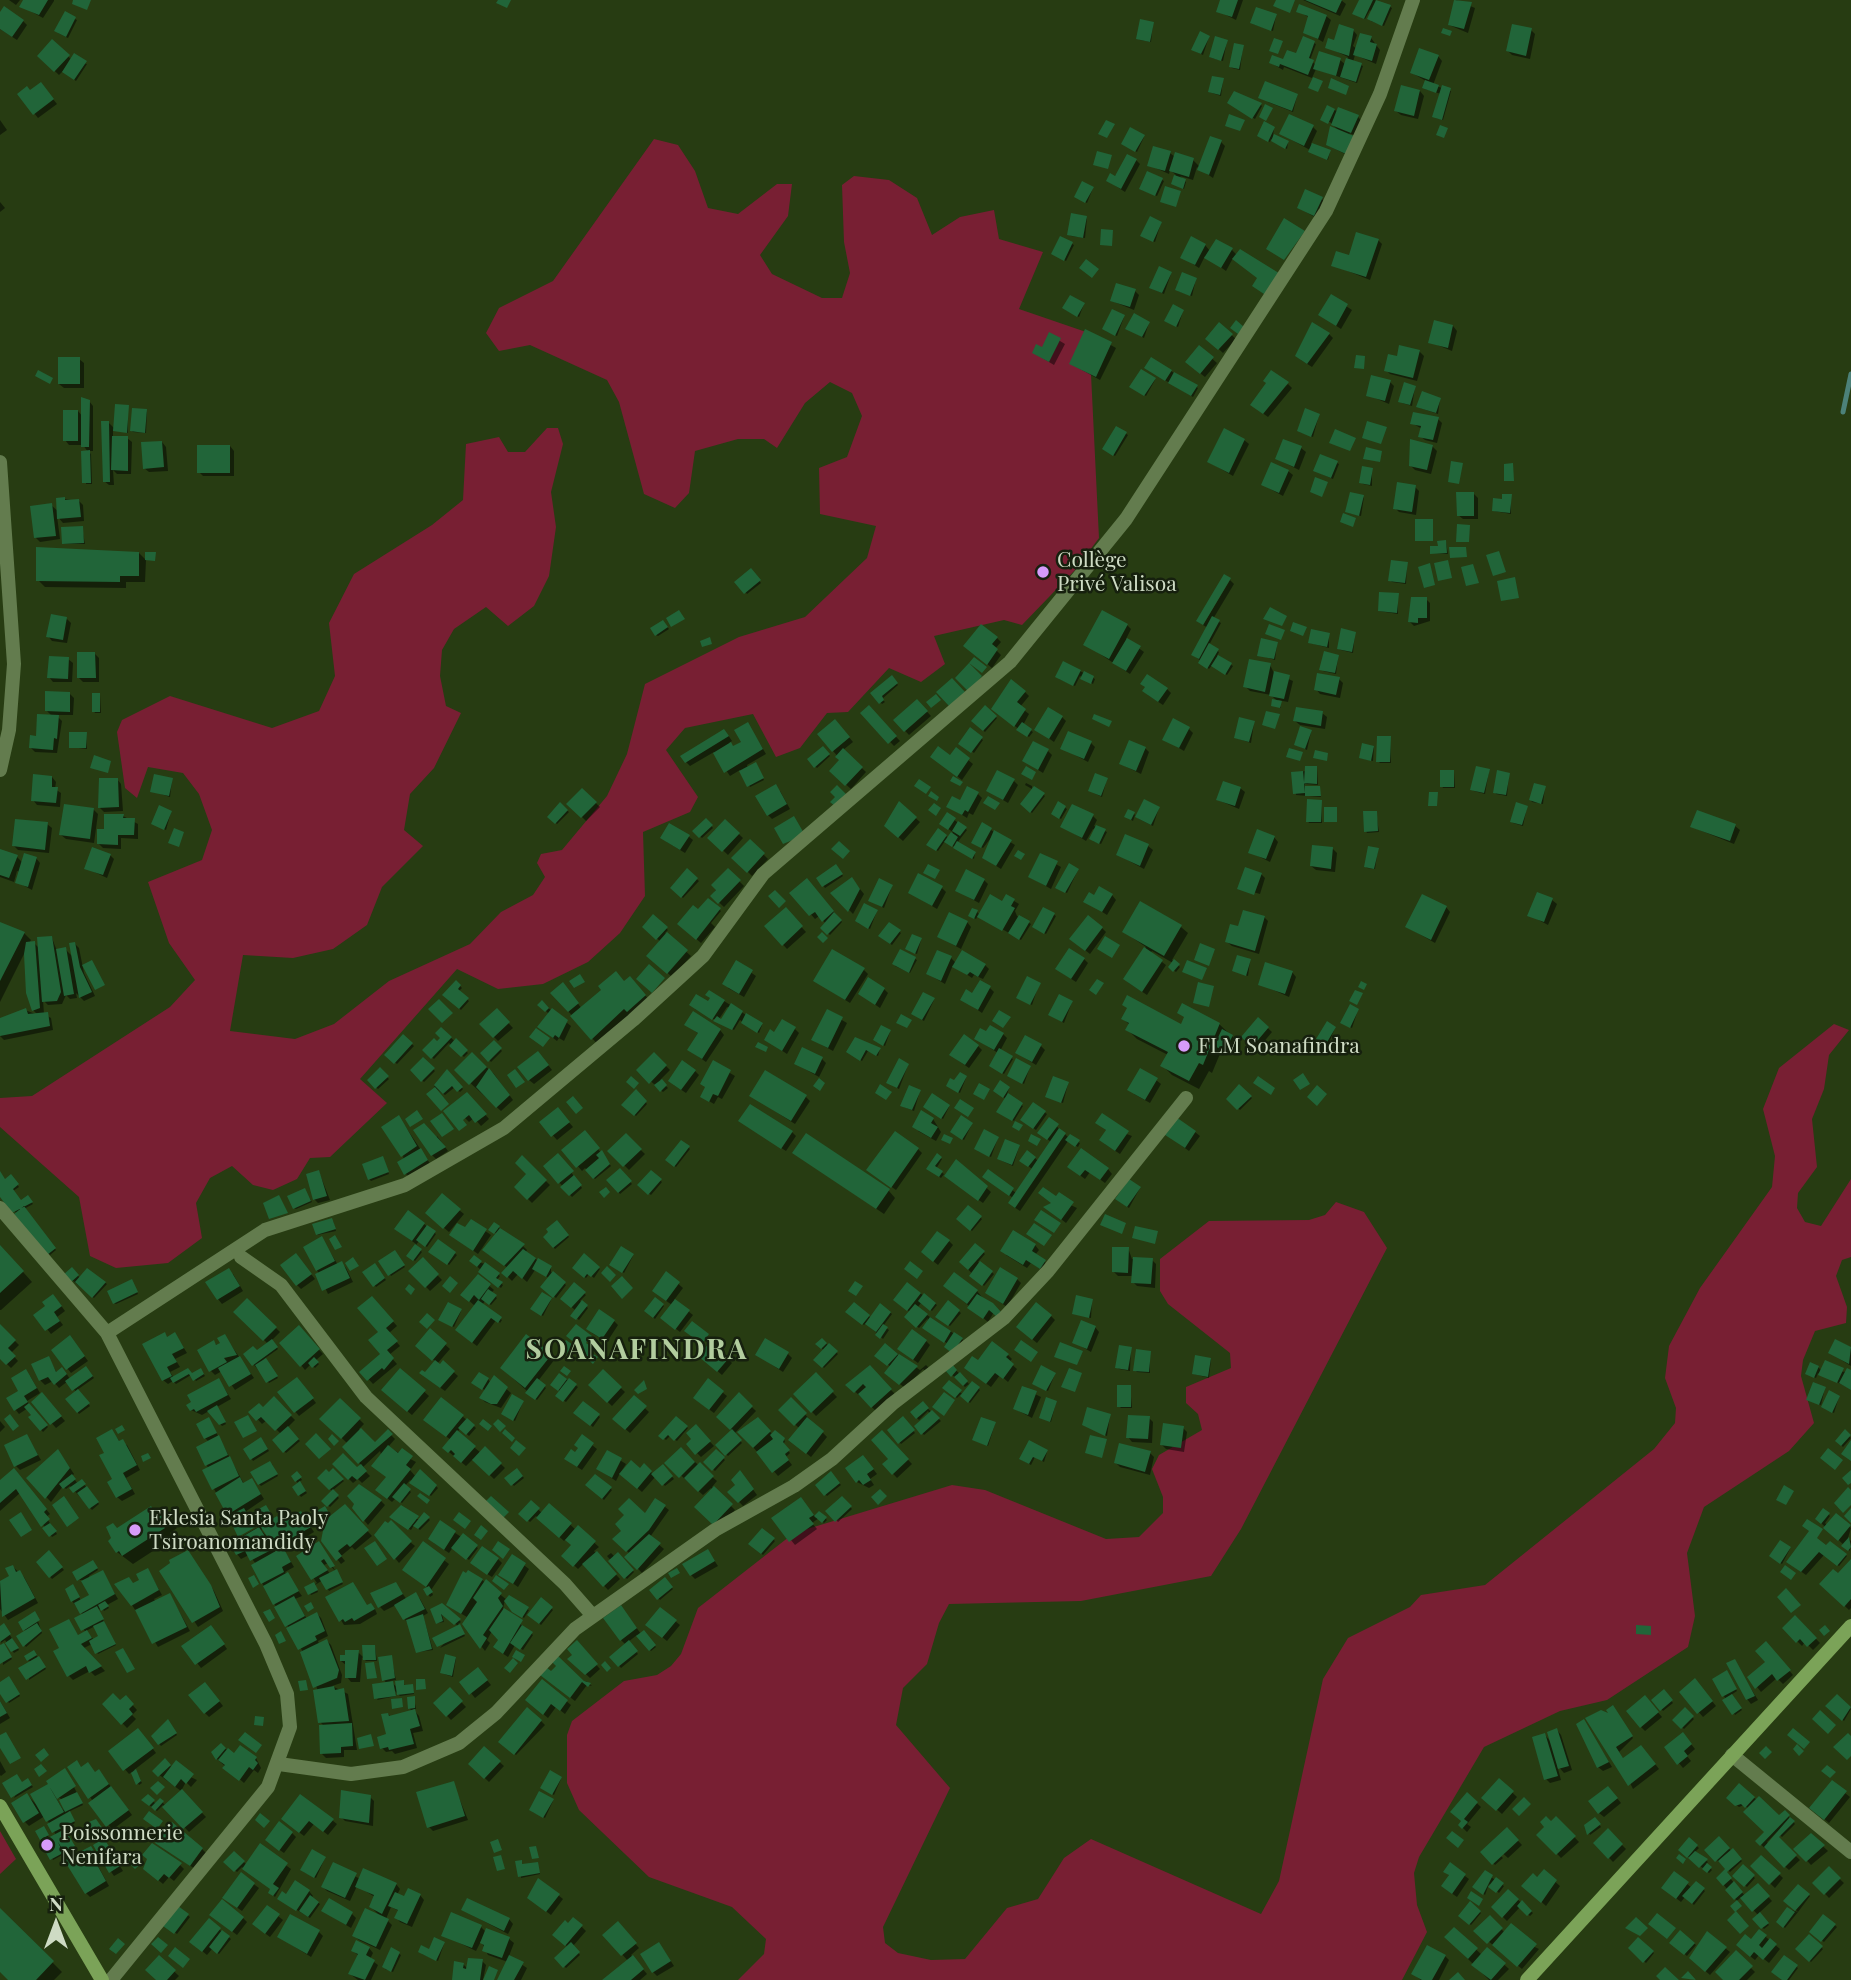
<!DOCTYPE html>
<html>
<head>
<meta charset="utf-8">
<style>
	body { margin:0 }
	#map { position:relative; width:1851px; height:1980px; overflow:hidden; background:#273c12; font-family:"Playfair Display",serif }
	canvas { display:block }
	.north { position:absolute; left:21px; top:1889px; width:70px; height:70px; -webkit-text-stroke:5px #16200e; paint-order:stroke; rotate:0deg; font-size:19px; font-weight:700; line-height:28px; text-align:center; color:#cedbc4 }
	.north::after { content:''; display:block; margin:auto; width:24px; height:32px; background:#cedbc4; clip-path:polygon(50% 0,100% 100%,50% 72%,0 100%) }
</style>
</head>
<body>
<div id="map">
<canvas width="1851" height="1980"></canvas>
<div class="north">N</div>
</div>
<script>
const g = document.querySelector('canvas').getContext('2d');
g.lineJoin = 'round';
function fill(path, color) {
  g.fillStyle = color;
  g.fill(path, 'evenodd');
}
function shape(rows) {
  const path = new Path2D();
  for (const r of rows) {
    path.moveTo(r[0], r[1]);
    for (let i = 2; i < r.length; i += 2) path.lineTo(r[i], r[i + 1]);
  }
  return path;
}
function stroke(path, color, width, dash) {
  g.strokeStyle = color;
  g.lineWidth = width;
  g.lineCap = dash ? 'butt' : 'round';
  g.setLineDash(dash || []);
  g.stroke(path);
}
function write(font, color, halo, rows, align = 'center') {
  g.font = font + ' "Playfair Display",serif';
  g.lineWidth = 5;
  g.setLineDash([]);
  g.textBaseline = 'middle';
  g.strokeStyle = halo;
  g.fillStyle = color;
  for (const [text, x, y, turn = 0] of rows) {
    g.save();
    g.translate(x, y);
    g.rotate((+turn || 0) * Math.PI / 180);
    g.textAlign = isNaN(turn) ? turn : align;
    if (halo) g.strokeText(text, 0, 0);
    g.fillText(text, 0, 0);
    g.restore();
  }
}
fill(shape([
	[654,139,678,145,695,171,708,208,738,214,777,184,792,184,788,216,760,255,772,274,822,298,842,298,850,273,844,242,842,185,854,176,889,180,917,198,932,235,960,217,994,210,999,239,1043,252,1019,309,1089,333,1099,538,1075,570,1022,625,1004,620,934,636,945,664,921,682,889,668,848,712,827,713,800,748,776,757,753,714,685,728,666,750,698,797,690,812,643,832,645,896,620,933,588,962,543,984,498,989,457,969,360,1079,387,1103,330,1157,310,1158,297,1179,273,1190,253,1185,232,1166,210,1178,196,1203,202,1238,168,1263,116,1268,90,1256,79,1197,0,1127,0,1098,32,1096,170,1007,195,980,169,943,148,882,202,860,212,830,199,794,183,773,148,767,137,798,125,788,117,732,122,720,170,696,272,728,319,711,335,676,329,623,354,574,432,525,463,500,466,444,499,437,508,452,525,452,547,428,558,428,563,444,551,492,556,527,549,576,534,606,508,626,486,607,454,629,442,650,440,676,446,706,461,713,434,768,410,794,404,830,423,846,382,887,367,925,333,949,293,958,243,955,230,1031,295,1039,334,1024,389,981,470,944,501,912,533,895,545,877,537,863,541,854,562,850,607,796,627,754,645,684,739,637,805,617,867,558,876,526,820,514,819,468,847,457,862,416,852,393,830,382,805,403,777,448,764,439,738,439,695,451,689,493,675,508,644,494,619,402,607,380,530,345,499,351,486,333,499,308,553,281],
	[1834,1024,1849,1030,1829,1055,1824,1089,1812,1119,1817,1167,1798,1193,1797,1208,1805,1222,1821,1226,1851,1179,1851,1257,1842,1260,1836,1276,1847,1307,1846,1323,1815,1331,1803,1360,1801,1376,1814,1423,1789,1451,1704,1507,1687,1553,1695,1616,1688,1647,1607,1700,1560,1711,1484,1747,1419,1857,1414,1873,1417,1905,1427,1932,1402,1980,738,1980,764,1954,766,1939,732,1907,649,1877,579,1810,567,1783,567,1735,572,1721,624,1681,657,1675,671,1666,681,1654,698,1608,794,1533,952,1485,985,1490,1106,1539,1139,1537,1163,1513,1163,1497,1152,1469,1159,1455,1202,1430,1198,1414,1186,1403,1186,1387,1231,1368,1230,1353,1168,1304,1160,1291,1160,1259,1209,1221,1309,1220,1325,1215,1336,1202,1364,1212,1387,1248,1241,1529,1211,1576,1081,1601,949,1604,939,1623,927,1664,903,1688,896,1725,950,1788,883,1927,885,1943,898,1953,931,1960,965,1959,1007,1908,1038,1899,1064,1858,1091,1839,1261,1914,1279,1881,1323,1679,1348,1638,1410,1607,1421,1595,1485,1585,1654,1449,1675,1423,1676,1408,1665,1378,1669,1346,1700,1288,1772,1187,1775,1156,1763,1109,1779,1068],
	[0,1831,16,1859,0,1874]
]), '#781f33');
fill(shape([
	[9,0,20,0,16,5],
	[30,0,54,0,54,1,43,18,21,6],
	[1222,0,1243,0,1236,20,1218,11],
	[1303,0,1341,0,1346,4,1340,16],
	[1361,0,1375,0,1392,8,1384,26,1371,21,1372,12,1370,10,1365,19,1356,15],
	[1456,0,1475,8,1468,33,1449,25],
	[1298,11,1326,16,1331,20,1323,42,1305,32,1310,18],
	[65,14,77,20,68,38,58,33],
	[0,15,23,21,27,25,17,40,0,29],
	[1276,16,1273,31,1253,24],
	[1153,23,1151,42,1140,40,1138,38],
	[1353,30,1357,35,1353,46,1357,49,1371,38,1380,50,1376,64,1355,55,1353,62,1363,66,1357,83,1316,69,1312,78,1284,67,1283,70,1271,63,1304,58,1304,39,1316,44,1310,60,1316,65,1340,60,1346,65,1348,57,1327,47],
	[1531,30,1535,34,1530,59,1512,55,1508,51],
	[1209,37,1203,55,1195,51],
	[52,41,72,60,87,64,76,81,63,71,59,75,39,56],
	[1227,41,1223,61,1212,58,1210,57],
	[1243,46,1240,70,1232,68,1231,67],
	[1438,56,1442,61,1433,85,1451,91,1443,120,1436,118,1441,94,1425,89,1426,81,1412,73],
	[1223,80,1221,96,1212,93,1210,92],
	[45,89,57,104,38,118,34,113,31,92],
	[1420,91,1424,96,1418,119,1401,115,1396,111],
	[1297,96,1293,112,1268,102],
	[1231,104,1261,105,1262,106,1255,119],
	[1334,110,1358,117,1362,121,1356,136,1349,133,1357,142,1351,157,1327,145,1340,132,1330,122,1324,121],
	[0,120,7,130,0,135],
	[1313,127,1317,131,1311,144,1330,152,1328,160,1281,134],
	[1274,128,1273,136,1288,143,1287,149,1271,139,1270,142,1260,137],
	[1144,137,1137,152,1125,145],
	[1221,142,1225,146,1213,178,1197,167,1193,180,1180,176,1186,182,1184,189,1173,184,1176,175,1170,170,1169,174,1149,165,1170,153,1175,157,1193,160,1200,167],
	[1136,160,1140,164,1125,192,1108,181],
	[1148,173,1164,181,1157,196,1142,190],
	[1093,188,1087,203,1078,198],
	[1322,199,1326,203,1318,219,1299,208],
	[0,202,5,208,0,212],
	[1087,218,1085,238,1071,236,1069,234],
	[1161,223,1155,242,1144,237],
	[1061,238,1074,245,1066,261,1054,255],
	[1378,240,1382,244,1370,280,1333,265],
	[1205,245,1210,251,1232,250,1259,278,1233,258,1226,271,1205,256,1199,268,1182,257],
	[1171,274,1164,294,1153,289],
	[1196,279,1192,296,1178,291],
	[1135,291,1139,295,1134,310,1112,301],
	[1331,296,1352,310,1341,329,1320,315],
	[1084,304,1079,317,1066,310],
	[1183,311,1178,327,1168,322],
	[1124,317,1117,336,1106,331],
	[1149,323,1144,338,1129,330],
	[1219,324,1236,339,1223,353,1207,338],
	[1453,326,1457,331,1452,351,1430,342],
	[1086,331,1116,348,1100,380,1071,364],
	[1329,334,1333,338,1312,367,1301,360],
	[1050,335,1065,344,1054,365,1034,353,1043,349],
	[1200,348,1217,363,1205,377,1191,366],
	[1419,351,1424,356,1417,381,1390,374,1386,370],
	[79,359,84,363,84,388,64,388,59,384],
	[1148,370,1171,371,1198,388,1193,397],
	[1155,380,1146,396,1133,388],
	[1390,382,1394,386,1389,404,1368,395],
	[1288,384,1292,388,1268,417,1257,409],
	[1415,387,1412,406,1402,403,1400,401],
	[1440,399,1438,414,1420,408],
	[89,401,93,406,93,451,88,451,91,454,92,484,86,484,88,452,83,445,69,445,65,440,78,411,83,417],
	[128,407,128,433,113,429,113,438,127,438,132,442,131,474,117,474,113,470,114,485,109,485,104,481,108,422,115,429],
	[147,411,146,433,133,432,131,430],
	[1319,415,1313,437,1300,432],
	[1438,419,1442,423,1437,443,1425,440,1420,436,1422,429,1412,423],
	[1117,428,1128,435,1115,456,1106,451],
	[1244,440,1249,444,1233,476,1209,462],
	[162,442,166,447,168,471,149,472,144,468],
	[230,446,234,451,234,476,203,476,199,472],
	[1432,446,1437,451,1431,474,1415,470,1411,466],
	[1301,448,1306,452,1299,470,1277,459],
	[1321,456,1339,464,1333,479,1317,472],
	[1372,470,1372,486,1363,484,1361,482],
	[1288,471,1293,475,1283,496,1263,485],
	[1415,487,1419,491,1416,515,1399,512,1395,508],
	[1473,493,1478,498,1478,519,1463,519,1458,515],
	[1511,496,1511,514,1494,511,1503,501],
	[1364,497,1361,516,1349,513,1347,512],
	[64,499,79,501,83,505,84,521,63,523,57,516,60,539,40,542,36,538,51,505,59,512],
	[82,528,85,544,63,544],
	[1446,542,1448,554,1432,553,1440,547],
	[139,553,146,560,145,582,126,582,126,588,45,587,38,580],
	[1407,564,1406,584,1392,582,1390,580],
	[751,570,761,583,747,594,737,582],
	[1230,580,1234,584,1213,619,1221,623,1209,645,1219,652,1217,656,1233,666,1227,675,1212,665,1209,669,1193,654,1208,628,1203,625],
	[1398,595,1398,614,1379,611],
	[1426,599,1430,603,1430,621,1414,626,1410,622],
	[67,619,71,623,67,643,52,641,48,636],
	[663,622,669,629,658,636,656,635],
	[1127,625,1131,629,1126,639,1144,652,1130,674,1085,644],
	[1355,633,1353,653,1341,650,1339,649],
	[1329,634,1329,648,1310,643],
	[997,638,1001,642,995,649,1001,655,992,668,970,650],
	[1277,644,1275,660,1259,655],
	[95,654,99,658,99,682,83,682,79,678],
	[1338,657,1336,674,1323,671],
	[68,659,73,663,72,682,53,682,49,677],
	[1270,665,1274,673,1293,681,1288,702,1278,700,1281,708,1273,705,1278,702,1271,695,1250,691,1245,686],
	[1080,671,1095,679,1093,684,1080,676,1075,686,1059,679],
	[892,678,898,685,882,699,885,702,882,704,873,694],
	[1339,679,1343,683,1340,698,1320,694,1316,689],
	[1167,689,1171,693,1163,705,1148,695],
	[1025,692,1029,696,1020,707,1029,714,1023,725,1033,732,1029,737,998,713],
	[69,693,74,698,73,715,56,715,62,721,57,753,35,752,31,748,53,717,47,711],
	[100,695,101,713,95,713,94,711],
	[917,701,931,716,909,735,895,720],
	[869,708,900,741,894,746,863,713],
	[985,708,997,718,985,732,973,721],
	[1322,713,1327,717,1325,729,1300,725,1295,721],
	[1062,717,1066,721,1054,742,1037,730],
	[1254,723,1251,743,1236,738],
	[748,724,766,754,747,765,748,768,757,766,764,780,750,787,740,770,730,776,714,752,690,766,686,762,728,735,732,741,729,743,734,748,743,743],
	[839,725,853,742,843,750,866,772,851,789,831,771,841,760,833,751],
	[1189,729,1193,733,1184,751,1164,739],
	[971,730,983,740,974,753,961,743],
	[1311,732,1307,750,1296,745],
	[86,734,87,749,70,747],
	[1390,738,1391,763,1380,763,1378,761],
	[1091,743,1095,747,1088,762,1062,748],
	[1374,747,1373,761,1361,758],
	[823,748,830,756,817,768,809,760],
	[1145,748,1149,752,1141,774,1121,764],
	[956,750,973,764,962,780,937,761,950,757],
	[1048,751,1052,755,1043,773,1024,761],
	[1317,768,1318,785,1305,784,1305,788,1319,788,1321,797,1296,795,1293,774],
	[1489,771,1485,794,1474,791,1472,789],
	[1454,772,1455,788,1443,788,1442,786],
	[1509,774,1507,796,1496,794,1495,792],
	[52,777,56,782,55,789,61,793,60,807,37,805,33,800],
	[117,779,121,784,123,811,104,812,100,808],
	[1107,779,1102,797,1092,792],
	[172,780,170,797,152,791],
	[1014,781,1018,785,1008,803,988,791],
	[1026,783,1032,786,1032,789,1025,785],
	[1545,787,1543,804,1532,802,1531,800],
	[1035,788,1045,796,1032,813,1022,804],
	[1240,788,1245,792,1239,809,1218,800],
	[582,790,600,807,586,821,569,804],
	[780,791,790,809,772,819,768,815],
	[978,794,982,798,973,815,969,813,967,818,948,806],
	[1321,802,1322,823,1309,823,1308,821],
	[900,804,920,822,903,841,886,826],
	[1059,804,1067,809,1061,819,1055,815],
	[560,805,569,812,557,824,549,817],
	[1527,807,1523,826,1513,823,1512,821],
	[1159,808,1153,826,1139,819,1135,815,1133,821,1128,818,1134,814,1137,817],
	[93,809,98,814,94,843,66,839,61,835],
	[171,812,166,830,155,825],
	[1376,812,1379,832,1367,833,1366,831],
	[947,814,967,830,957,843,975,853,974,859,945,841,938,851,930,846,946,836,949,839,953,832,942,825],
	[123,816,138,824,138,839,121,838,121,849,103,848,99,844,106,830],
	[1093,816,1097,820,1094,826,1107,832,1101,844,1093,841,1096,830,1093,829,1086,841,1062,826],
	[706,820,713,828,702,838,695,831],
	[725,821,743,838,728,855,710,838],
	[47,824,52,828,49,853,18,850,14,846],
	[983,825,1015,845,1001,869,984,858,994,834,983,848,975,844],
	[1735,826,1740,830,1734,844,1692,827],
	[688,836,693,840,685,853,667,842],
	[1274,837,1278,842,1270,862,1250,852],
	[750,841,768,859,752,876,734,858],
	[1148,846,1153,850,1144,869,1118,855],
	[1333,849,1337,853,1335,872,1316,870,1311,866],
	[1378,849,1375,869,1367,868,1365,866],
	[0,852,17,857,23,863,36,858,40,863,32,890,17,882,20,872,17,871,14,882,0,877],
	[110,855,114,859,107,878,86,868],
	[1040,855,1061,867,1051,889,1030,877],
	[836,866,843,876,825,888,818,878],
	[728,870,744,886,724,907,712,896],
	[1078,870,1067,893,1059,889],
	[687,871,699,881,683,898,672,888],
	[1261,874,1265,878,1260,894,1239,888],
	[984,880,988,884,979,903,957,891],
	[811,884,842,922,830,935,822,928,826,924,819,916,815,919,792,893],
	[856,884,864,894,853,914,833,893],
	[892,886,884,908,872,902],
	[942,888,946,892,937,909,910,893],
	[1112,895,1116,900,1107,915,1085,901],
	[1006,896,1019,904,1015,911,1017,916,1031,924,1021,940,978,915,976,919,972,917,977,912,980,915,1002,903],
	[708,900,721,911,711,923,715,927,701,943,679,924,705,917],
	[1552,900,1557,904,1548,925,1529,915],
	[1446,907,1450,912,1435,943,1407,927],
	[1044,909,1056,916,1046,934,1036,929],
	[786,910,806,932,787,949,767,927],
	[877,911,870,929,858,923],
	[653,917,668,930,665,933,691,956,672,977,649,956,661,942,644,927],
	[1264,917,1268,921,1259,954,1232,946,1227,942,1239,929],
	[967,922,971,927,961,949,939,937],
	[0,924,24,933,31,940,29,943,34,943,39,948,52,938,57,951,65,949,73,957,75,944,79,948,84,973,95,996,84,1001,76,993,77,998,70,999,66,995,62,1004,48,1005,43,1000,44,1014,51,1018,53,1030,4,1040,0,1036,0,1020,25,1010,38,1015,33,1010,28,946,0,1002],
	[890,924,901,933,892,945,881,936],
	[1181,927,1188,933,1172,960,1180,967,1176,972,1170,967,1173,963,1152,951,1150,953,1166,965,1147,995,1129,983,1125,979,1146,947,1124,932],
	[1102,928,1106,932,1090,954,1076,943],
	[921,940,917,954,909,951],
	[900,951,917,960,910,973,895,966],
	[951,958,956,963,985,965,989,969,983,979,974,975,972,978,953,965,945,984,928,974],
	[1084,959,1088,963,1076,982,1062,973],
	[1250,961,1248,976,1234,971],
	[737,963,756,976,744,997,728,988],
	[864,970,868,974,850,1003,815,981],
	[1292,972,1296,977,1289,997,1260,984],
	[456,982,462,988,458,992,469,1001,461,1010,445,995],
	[625,983,636,985,652,1003,599,1046,552,993,567,989,582,1009],
	[1039,984,1032,1005,1020,999],
	[990,988,994,992,982,1013,962,999],
	[884,989,888,993,880,1008,860,994],
	[934,1000,924,1021,914,1015],
	[724,1001,762,1025,759,1033,740,1020,734,1030,695,1009],
	[727,1007,730,1008,722,1021,719,1019],
	[1072,1002,1064,1023,1052,1016],
	[542,1003,571,1026,564,1041,559,1038,557,1041,544,1031,549,1014,540,1005],
	[1358,1010,1352,1028,1344,1024],
	[497,1011,513,1028,498,1041,482,1025],
	[828,1012,847,1023,833,1051,813,1040],
	[1123,1019,1182,1026,1219,1024,1234,1038,1227,1052,1222,1049,1212,1073,1209,1071,1199,1089,1172,1075,1163,1066,1168,1055,1137,1039,1128,1030,1130,1025],
	[1258,1019,1272,1032,1257,1050,1243,1037],
	[686,1025,720,1030,724,1035,706,1062,689,1050,699,1034],
	[1335,1028,1328,1045,1320,1040],
	[441,1029,468,1053,464,1057,449,1043,434,1059,424,1050,442,1038],
	[795,1029,799,1033,787,1054,766,1040],
	[890,1032,885,1046,876,1041],
	[1003,1034,1007,1038,1000,1051,1013,1059,1004,1074,992,1067,998,1053,976,1039],
	[404,1037,414,1046,397,1064,387,1055],
	[856,1039,880,1049,878,1056,868,1051,862,1061,850,1054],
	[494,1042,502,1051,491,1062,483,1053],
	[978,1046,982,1050,969,1068,956,1059],
	[1041,1046,1045,1050,1036,1065,1017,1053],
	[472,1054,494,1074,513,1100,501,1111,456,1070],
	[654,1054,670,1070,660,1080,668,1088,663,1092,638,1070],
	[542,1057,552,1070,534,1084,529,1080],
	[423,1059,435,1071,424,1082,412,1070],
	[822,1059,826,1063,819,1077,796,1064],
	[713,1063,735,1076,722,1099,718,1097,714,1104,702,1097],
	[908,1065,899,1089,890,1084],
	[1030,1067,1024,1084,1011,1077],
	[380,1070,389,1079,378,1089,369,1080],
	[447,1071,463,1089,460,1092,455,1087,445,1095,434,1087],
	[695,1071,699,1075,686,1093,674,1085],
	[966,1078,960,1093,949,1087,955,1083],
	[1156,1080,1161,1084,1150,1103,1134,1094],
	[1068,1084,1063,1103,1049,1098],
	[1240,1087,1252,1098,1240,1110,1228,1099],
	[1009,1088,1007,1095,1023,1106,1014,1121,1000,1113,1006,1099,997,1093],
	[636,1091,647,1104,636,1116,624,1105],
	[920,1091,914,1111,904,1107],
	[751,1096,805,1096,810,1101,795,1124],
	[471,1098,489,1119,481,1126,474,1118,469,1122,465,1118],
	[1033,1104,1047,1114,1036,1130,1022,1120],
	[949,1107,943,1119,927,1108],
	[562,1114,573,1127,557,1140,541,1122],
	[399,1117,431,1165,410,1178,405,1173],
	[933,1119,941,1132,936,1141,918,1131],
	[1049,1119,1069,1138,1080,1143,1078,1147,1068,1141,1020,1211,1014,1207,1013,1198,985,1176,988,1171,1016,1193,1032,1169,1022,1161,1035,1158,1038,1161,1051,1142,1040,1133],
	[1097,1123,1132,1136,1120,1154,1105,1144,1107,1131],
	[972,1124,964,1140,954,1134],
	[745,1125,792,1132,796,1136,786,1151],
	[1195,1132,1200,1136,1189,1151,1164,1133],
	[437,1136,448,1151,436,1159,432,1155],
	[626,1136,645,1154,629,1170,610,1151],
	[589,1137,611,1166,595,1179,585,1168,582,1171,564,1150],
	[998,1138,991,1157,978,1151],
	[682,1142,690,1149,676,1167,667,1160],
	[1019,1147,1013,1166,1000,1160],
	[918,1149,922,1153,896,1190,873,1174],
	[794,1153,889,1191,895,1198,884,1214],
	[937,1156,942,1159,936,1169,944,1174,941,1178,930,1170],
	[522,1158,550,1185,532,1203,516,1187,529,1174],
	[562,1159,582,1188,572,1197,545,1166],
	[384,1160,389,1174,371,1181,369,1179],
	[957,1161,991,1192,983,1203,950,1180],
	[1069,1167,1108,1169,1112,1174,1105,1183,1090,1172,1085,1179],
	[620,1171,632,1184,620,1194,609,1181],
	[319,1172,330,1200,318,1203,314,1199],
	[651,1172,662,1182,651,1195,639,1185],
	[0,1173,5,1181,11,1176,19,1187,13,1191,21,1202,28,1197,33,1204,24,1209,56,1250,50,1255,0,1193],
	[1140,1188,1129,1208,1119,1201],
	[306,1192,312,1202,296,1209,294,1208],
	[1056,1198,1077,1208,1066,1223,1046,1207,1055,1204],
	[969,1207,982,1219,972,1231,958,1219],
	[459,1210,464,1214,449,1232,431,1217],
	[333,1221,336,1231,317,1235],
	[471,1221,491,1235,478,1254,451,1235,466,1230],
	[557,1222,569,1237,555,1249,545,1237],
	[424,1224,436,1234,427,1247,419,1241,415,1246,422,1252,415,1261,408,1255,416,1244,401,1233],
	[494,1224,523,1246,527,1250,525,1253,551,1268,551,1272,566,1285,556,1298,542,1286,549,1278,535,1270,527,1282,518,1274,512,1281,504,1273,508,1268,488,1254,497,1234,491,1229],
	[322,1239,338,1265,341,1263,346,1268,353,1282,328,1294,317,1270],
	[439,1241,457,1255,449,1265,431,1251],
	[949,1241,953,1245,938,1265,927,1256],
	[975,1245,985,1254,978,1262,994,1274,984,1286,961,1262],
	[1035,1245,1039,1250,1035,1255,1046,1263,1042,1270,1031,1263,1027,1268,1006,1255],
	[0,1246,32,1282,1,1310,0,1310],
	[1128,1248,1132,1259,1152,1260,1156,1264,1155,1288,1137,1286,1133,1282,1133,1276,1118,1276,1114,1272],
	[395,1253,405,1267,391,1276,381,1262],
	[584,1256,600,1269,594,1278,589,1274,586,1278,574,1268],
	[633,1256,624,1273,613,1266],
	[300,1260,315,1279,301,1289,297,1285],
	[423,1260,442,1280,430,1291,411,1271],
	[471,1261,486,1264,500,1276,497,1280,503,1285,501,1288],
	[374,1266,386,1280,376,1287,365,1273],
	[72,1269,80,1278,87,1271,107,1284,94,1298,66,1275],
	[233,1274,243,1291,222,1304,218,1299],
	[667,1274,683,1288,674,1300,693,1315,680,1332,667,1322,672,1305,658,1295],
	[478,1276,494,1290,491,1293,497,1298,491,1305,485,1301,482,1305,502,1320,500,1323,497,1319,477,1346,461,1334,475,1306,467,1299],
	[1017,1279,1021,1283,1007,1307,987,1293],
	[133,1283,138,1294,116,1304,114,1303],
	[907,1284,937,1305,932,1311,921,1303,917,1308,963,1340,955,1353,948,1344,926,1329,928,1318,919,1328,906,1317,910,1312,899,1304],
	[574,1285,586,1295,580,1301,588,1308,579,1320,573,1315,575,1310,562,1299],
	[950,1290,977,1291,994,1312,988,1322],
	[372,1298,397,1326,389,1333,400,1346,389,1355,397,1364,373,1384,362,1372,383,1354],
	[655,1299,664,1306,655,1319,646,1311],
	[57,1300,65,1311,57,1317,63,1325,51,1334,36,1315],
	[247,1300,280,1332,271,1341,278,1349,264,1359,278,1378,269,1383,245,1354,257,1352,268,1344,236,1312],
	[551,1300,543,1316,534,1310],
	[1092,1300,1091,1318,1074,1314],
	[948,1303,961,1313,950,1326,938,1317],
	[854,1304,871,1318,881,1306,892,1314,883,1326,889,1330,883,1339,866,1323,864,1325,848,1312],
	[461,1311,454,1327,442,1321],
	[1051,1316,1055,1320,1037,1343,1022,1331],
	[614,1321,618,1325,607,1342,592,1333],
	[1,1327,19,1345,11,1353,18,1361,11,1368,0,1357],
	[1095,1327,1099,1332,1091,1352,1074,1342],
	[299,1328,323,1354,315,1361,319,1364,315,1368,311,1364,305,1370,301,1365],
	[430,1331,450,1349,437,1364,440,1366,443,1363,458,1376,445,1391,425,1377,436,1362,417,1346],
	[175,1334,187,1353,175,1359,180,1367,170,1372,174,1378,188,1370,192,1375,202,1372,205,1376,196,1381,191,1375,176,1384,173,1381,168,1384,163,1380,168,1338],
	[822,1340,838,1354,824,1368,816,1359,824,1351,818,1344],
	[228,1341,254,1378,235,1390,222,1371,215,1375,211,1371,213,1342,218,1346],
	[926,1341,930,1345,918,1363,904,1353],
	[1836,1341,1851,1349,1851,1366,1830,1353],
	[74,1342,88,1361,71,1373,53,1350],
	[885,1346,920,1370,926,1365,930,1369,927,1372,923,1369,905,1388,891,1377,891,1367,877,1356],
	[1131,1348,1130,1371,1119,1369,1117,1367],
	[1150,1353,1150,1373,1137,1372,1135,1370],
	[788,1354,792,1358,783,1372,757,1355],
	[551,1355,555,1359,538,1381,546,1388,537,1400,506,1372],
	[1008,1355,1012,1359,1009,1362,1017,1369,1008,1382,1000,1375,991,1387,970,1372,978,1362],
	[49,1359,57,1373,66,1373,70,1379,86,1368,94,1378,77,1390,90,1406,79,1414,68,1399,76,1392,68,1381,59,1388,53,1381,45,1385,40,1380,34,1365],
	[728,1359,732,1363,722,1375,705,1360],
	[1211,1359,1209,1378,1194,1374],
	[952,1366,969,1384,965,1387,947,1370],
	[1818,1367,1822,1371,1851,1372,1851,1389,1818,1373,1816,1378,1809,1375],
	[869,1368,895,1394,876,1411,848,1385],
	[400,1370,429,1396,412,1415,387,1394],
	[603,1371,625,1392,612,1406,590,1385],
	[1055,1374,1048,1391,1035,1385],
	[560,1375,578,1387,566,1402,557,1396,561,1392,552,1385],
	[816,1375,837,1397,816,1416,795,1394],
	[30,1376,40,1393,27,1401,48,1427,43,1432,31,1418,33,1415,28,1408,19,1414,15,1409],
	[494,1378,511,1393,501,1408,485,1402,481,1398,486,1391,475,1384,488,1379,491,1383],
	[219,1380,231,1399,217,1407,226,1424,222,1426,209,1411,202,1415,191,1410,193,1403],
	[708,1381,727,1396,714,1413,699,1402],
	[949,1382,963,1395,972,1383,980,1390,970,1403,961,1394,957,1398,945,1388],
	[301,1383,316,1403,299,1416,279,1392],
	[1130,1386,1132,1408,1121,1408,1119,1406],
	[1023,1388,1041,1397,1032,1418,1015,1409],
	[1825,1388,1821,1405,1810,1401],
	[739,1395,756,1411,734,1434,742,1443,728,1456,717,1445,733,1431,718,1417],
	[1839,1397,1834,1413,1825,1409],
	[634,1398,649,1412,630,1433,614,1419],
	[46,1399,65,1421,56,1428,33,1402],
	[274,1399,295,1420,287,1428,300,1441,286,1453,274,1440,281,1434,267,1420,262,1424,251,1412,263,1409],
	[340,1400,364,1424,359,1429,375,1445,388,1432,395,1439,388,1447,416,1462,410,1470,416,1477,420,1472,438,1488,431,1496,410,1480,405,1486,411,1492,402,1503,396,1498,392,1502,382,1494,388,1478,380,1451,362,1468,370,1476,362,1483,358,1479,353,1483,334,1464,357,1470,362,1466,344,1447,348,1444,322,1419],
	[791,1400,827,1437,811,1457,795,1444,800,1429,780,1410],
	[523,1402,515,1421,505,1416],
	[1056,1402,1051,1422,1043,1419,1041,1418],
	[583,1403,600,1417,593,1427,576,1413],
	[923,1404,941,1421,924,1435,916,1426,930,1414,928,1411,919,1420,912,1413],
	[462,1416,476,1428,469,1436,460,1428,457,1433,481,1453,485,1449,505,1468,494,1479,473,1459,466,1466,449,1452,451,1440,430,1424],
	[1110,1416,1107,1436,1085,1426],
	[676,1418,688,1428,677,1441,670,1436,666,1440,661,1436],
	[1149,1418,1153,1422,1152,1443,1132,1442,1128,1437],
	[758,1419,773,1435,775,1433,785,1441,783,1445,790,1453,786,1457,792,1465,778,1476,740,1432],
	[903,1419,915,1433,901,1444,889,1430],
	[0,1421,5,1427,0,1432],
	[210,1421,244,1484,252,1480,264,1499,245,1512,254,1522,265,1507,272,1515,239,1534,214,1489,207,1465,209,1442,205,1438],
	[995,1424,988,1446,976,1441],
	[696,1427,714,1446,701,1457,688,1444,694,1439],
	[1183,1428,1187,1432,1184,1452,1166,1449,1162,1445],
	[112,1431,120,1442,127,1445,140,1470,126,1478,135,1494,122,1501,117,1497,106,1453],
	[882,1432,912,1464,897,1478,885,1465,890,1459],
	[1845,1432,1851,1438,1843,1447,1837,1441],
	[27,1436,41,1460,20,1470,16,1466],
	[582,1437,597,1449,582,1470,571,1463,580,1449],
	[263,1441,269,1451,253,1461,246,1450],
	[681,1450,717,1481,712,1487,735,1510,718,1528,696,1507,713,1490,711,1488,703,1495,667,1463],
	[716,1451,725,1460,715,1471,706,1462],
	[607,1452,626,1464,621,1472,640,1470,644,1466,653,1474,663,1466,674,1479,665,1486,656,1476,642,1492,620,1473,616,1481,598,1469],
	[1047,1452,1044,1462,1035,1457,1031,1465,1022,1460],
	[1150,1453,1154,1457,1150,1475,1120,1467,1116,1463],
	[62,1456,74,1474,72,1476,78,1484,83,1483,99,1504,92,1510,70,1486,66,1489,63,1486,51,1502,28,1478],
	[867,1461,877,1474,870,1479,874,1485,869,1488,857,1482],
	[272,1464,278,1476,261,1486,259,1484],
	[517,1470,524,1478,514,1486,507,1478],
	[333,1471,344,1481,332,1491,320,1478],
	[297,1473,302,1480,298,1482,307,1493,301,1497,294,1488,299,1484,296,1481],
	[831,1474,841,1485,827,1496,817,1485],
	[18,1475,50,1514,46,1517,57,1534,52,1537,20,1493,0,1511,0,1483],
	[595,1476,612,1490,604,1500,587,1485],
	[744,1477,757,1495,743,1506,730,1492],
	[333,1492,339,1498,330,1507,324,1501],
	[842,1498,852,1509,838,1522,828,1511],
	[656,1500,669,1510,650,1537,664,1549,642,1573,627,1557,630,1554,615,1539,645,1516],
	[381,1501,385,1505,368,1525,354,1508],
	[531,1503,542,1513,549,1505,576,1530,578,1528,599,1547,594,1551,620,1579,608,1590,584,1563,578,1569,564,1556,573,1545,566,1539,564,1541,536,1516,530,1522,521,1514],
	[805,1504,816,1518,819,1513,827,1520,824,1523,819,1518,812,1523,817,1529,795,1545,773,1518],
	[345,1507,372,1536,355,1550,352,1547,341,1556,345,1561,341,1564,323,1541,327,1518,315,1525,310,1516,326,1510,331,1518],
	[151,1508,158,1515,162,1512,177,1528,170,1533,173,1538,133,1564,117,1552,117,1530],
	[1824,1510,1830,1516,1825,1523,1827,1525,1836,1515,1851,1528,1848,1538,1851,1541,1850,1551,1817,1519],
	[424,1514,430,1520,420,1530,414,1525,411,1530,392,1519,420,1519],
	[304,1517,314,1532,284,1550,294,1567,285,1572,302,1596,295,1599,307,1619,317,1614,321,1618,328,1636,318,1641,319,1644,327,1641,331,1645,342,1675,341,1683,332,1686,348,1694,357,1750,344,1750,344,1757,326,1758,322,1754,324,1726,320,1722,318,1691,303,1652,262,1583,256,1564,249,1555,241,1559,237,1554,241,1537,274,1518,282,1523],
	[264,1528,269,1539,261,1530],
	[270,1541,280,1551,276,1553],
	[440,1523,478,1548,469,1560,453,1547,449,1553,434,1543],
	[763,1530,775,1541,763,1555,751,1544],
	[376,1535,410,1542,415,1546,399,1563],
	[319,1543,343,1584,329,1591,323,1580,315,1585,318,1592,311,1595,307,1588,317,1583,298,1556],
	[328,1563,336,1572,330,1574,324,1565],
	[1830,1543,1847,1556,1839,1566,1824,1555,1806,1575,1793,1566],
	[423,1544,449,1564,431,1590,433,1595,430,1597,426,1590,428,1588,409,1574],
	[1790,1549,1782,1564,1773,1558],
	[708,1551,718,1566,695,1579,691,1575],
	[49,1553,64,1570,52,1579,38,1562],
	[611,1553,615,1557,618,1555,634,1572,627,1579,607,1556],
	[192,1557,214,1591,223,1611,198,1627,162,1572],
	[513,1557,529,1569,518,1587,501,1575],
	[498,1559,502,1563,492,1577,476,1567],
	[1851,1561,1851,1608,1849,1610,1822,1584,1838,1576],
	[94,1563,98,1570,89,1576,90,1579,102,1572,118,1599,107,1605,109,1608,104,1611,102,1608,98,1610,116,1645,98,1654,92,1644,84,1648,105,1671,95,1676,90,1671,73,1680,69,1676,61,1649,69,1621,79,1637,86,1633,77,1618,83,1615,72,1601,75,1588,81,1601,91,1596,82,1580,79,1580],
	[95,1626,100,1637,94,1640,86,1631],
	[13,1567,24,1577,38,1603,8,1620,0,1609,0,1583,12,1577],
	[148,1570,162,1595,154,1599,156,1602,170,1595,190,1631,158,1647,132,1605,134,1584,141,1580],
	[664,1579,673,1589,660,1600,652,1590],
	[482,1580,507,1600,529,1610,524,1618,513,1611,505,1599,503,1609,533,1635,523,1650,515,1645,508,1657,499,1651,500,1640,492,1631,487,1640,490,1643,485,1651,464,1624,467,1617,453,1609],
	[396,1584,407,1600,416,1595,420,1599,428,1613,423,1616,433,1650,418,1652,408,1624,396,1605,384,1611,380,1607],
	[327,1598,375,1609,377,1614,360,1624,344,1625],
	[542,1600,553,1610,541,1625,530,1615],
	[442,1605,461,1622,458,1624,465,1636,440,1648,459,1627,441,1611,444,1622,437,1623],
	[625,1612,641,1634,643,1633,656,1647,651,1651,637,1635,628,1642,638,1654,621,1668,612,1657,626,1645,621,1640],
	[36,1615,42,1633,26,1647,18,1637,26,1632,20,1623],
	[1795,1617,1820,1643,1813,1650,1805,1642,1802,1646,1784,1628],
	[675,1621,680,1625,667,1641,652,1629],
	[5,1627,19,1650,14,1653,5,1640,1,1643,12,1659,3,1665,0,1628],
	[215,1631,227,1649,201,1668,184,1646],
	[577,1643,600,1669,590,1678,570,1659,575,1655],
	[375,1647,377,1661,366,1661,362,1657,360,1682,351,1682,347,1677,347,1666,341,1661,358,1652,364,1658],
	[1770,1648,1793,1675,1783,1684,1777,1678,1761,1692,1749,1677,1767,1662],
	[34,1652,46,1669,29,1680,31,1662,28,1660],
	[391,1657,396,1680,390,1681,398,1688,403,1682,405,1686,412,1686,414,1694,400,1696,395,1691,396,1696,377,1700,387,1684,384,1680],
	[456,1658,453,1677,444,1674,442,1672],
	[1734,1661,1758,1700,1751,1704,1747,1699],
	[559,1666,584,1683,586,1681,592,1686,587,1685,575,1701,546,1679],
	[482,1674,491,1685,475,1698,462,1682],
	[1728,1674,1737,1691,1731,1695,1742,1710,1735,1715,1714,1679],
	[10,1680,20,1696,9,1703,0,1690,0,1684],
	[542,1681,571,1705,565,1714,556,1707,548,1718,531,1704],
	[1699,1685,1716,1706,1703,1717,1681,1692],
	[209,1688,223,1706,209,1717,205,1713],
	[450,1690,466,1707,451,1720,435,1703],
	[1664,1692,1673,1703,1663,1711,1654,1700],
	[1837,1696,1851,1709,1844,1721,1828,1706],
	[126,1698,137,1710,132,1715,136,1719,127,1728,104,1704,120,1703],
	[414,1698,416,1709,413,1709,419,1716,423,1731,413,1733,417,1748,395,1754,392,1751,386,1752,382,1748,388,1736,388,1714,391,1717,413,1712,409,1708],
	[0,1701,10,1718,0,1724],
	[1649,1702,1662,1717,1645,1731,1641,1727],
	[1614,1709,1633,1738,1619,1752,1624,1760,1645,1751,1659,1769,1633,1789,1596,1714,1607,1714],
	[1685,1710,1694,1719,1684,1729,1675,1720],
	[541,1721,545,1725,516,1755,500,1742],
	[1584,1721,1612,1767,1603,1771,1598,1767],
	[168,1722,177,1735,161,1746,153,1736],
	[1557,1730,1561,1735,1572,1770,1564,1773,1557,1765,1561,1780,1550,1783,1546,1779,1545,1735,1551,1742],
	[142,1734,156,1753,134,1770,142,1783,139,1785,132,1772,129,1774,110,1752],
	[1687,1739,1695,1749,1687,1756,1691,1761,1683,1768,1666,1748],
	[221,1746,235,1755,256,1758,261,1768,258,1773,254,1770,244,1783,217,1759,213,1752],
	[484,1748,504,1766,489,1782,470,1764],
	[165,1760,172,1768,197,1780,191,1787,186,1782,181,1791,154,1771],
	[0,1761,6,1772,1,1776,0,1775],
	[88,1764,96,1774,103,1776,132,1815,112,1830,90,1797,82,1768],
	[68,1775,83,1805,68,1812,75,1823,63,1830,75,1848,53,1860,37,1832,45,1830,49,1838,56,1835,45,1816,29,1826,25,1822,27,1795,37,1805,32,1795],
	[53,1793,61,1799,65,1809,63,1810],
	[561,1779,554,1795,543,1789],
	[1500,1781,1517,1797,1502,1814,1484,1798],
	[29,1782,33,1787,14,1798,22,1783],
	[453,1783,468,1820,433,1831,429,1827],
	[1739,1786,1780,1818,1785,1812,1795,1824,1782,1837,1777,1832,1767,1842,1769,1844,1776,1837,1800,1860,1789,1870,1757,1841,1766,1832,1749,1809,1744,1805,1739,1807,1728,1798],
	[182,1792,206,1817,189,1832,163,1805,157,1811,144,1801,148,1797,156,1804,160,1800,166,1806],
	[1612,1792,1621,1803,1604,1817,1599,1813],
	[1845,1793,1850,1797,1829,1823,1816,1812],
	[1467,1794,1481,1807,1467,1824,1471,1827,1467,1832,1460,1825],
	[301,1796,337,1824,328,1835,314,1824,304,1836,287,1823],
	[370,1797,374,1801,373,1826,345,1821,341,1817],
	[553,1801,545,1818,533,1812],
	[1556,1818,1579,1842,1561,1858,1539,1835],
	[1595,1819,1601,1827,1590,1835,1586,1826],
	[1507,1829,1522,1845,1508,1858,1499,1850,1497,1852,1503,1858,1495,1865,1483,1852],
	[1608,1831,1626,1849,1613,1862,1595,1843],
	[292,1833,296,1837,284,1853,271,1844],
	[1811,1835,1828,1851,1811,1865,1796,1849],
	[1719,1839,1742,1861,1730,1872,1706,1850],
	[104,1840,123,1871,114,1876,104,1862,98,1866,109,1886,90,1897,86,1893,91,1849,101,1859],
	[1689,1840,1699,1848,1695,1852,1708,1862,1706,1864,1712,1870,1709,1873,1680,1850],
	[157,1843,202,1849,206,1853,195,1869],
	[260,1846,291,1869,275,1897,270,1892,272,1890,242,1867,237,1872,226,1862,234,1853,247,1865],
	[1761,1857,1783,1878,1775,1888,1752,1866],
	[325,1858,316,1878,304,1872],
	[521,1862,523,1866,537,1864,540,1874,521,1878],
	[333,1864,360,1879,396,1884,400,1889,397,1895,403,1897,420,1895,424,1900,412,1927,400,1922,396,1917,399,1911,391,1907,386,1919,392,1925,380,1950,359,1940,355,1936,381,1917,371,1907,375,1897,357,1886,350,1901,327,1891,323,1887],
	[180,1865,184,1869,174,1881,169,1877,163,1884,150,1873],
	[1450,1865,1469,1879,1457,1897,1447,1890],
	[1743,1867,1755,1878,1747,1887,1735,1876],
	[1829,1869,1844,1883,1829,1898,1815,1883],
	[1544,1872,1560,1886,1546,1906,1524,1886],
	[1725,1872,1745,1896,1757,1885,1772,1901,1759,1913,1769,1925,1764,1929,1754,1919,1758,1915,1741,1897,1737,1901,1718,1878],
	[1674,1873,1692,1888,1696,1883,1705,1891,1694,1905,1685,1897,1681,1902,1668,1892],
	[241,1875,259,1888,242,1911,229,1902],
	[1491,1877,1504,1886,1499,1893,1489,1884,1485,1895,1475,1887],
	[295,1883,309,1891,313,1896,311,1898,320,1904,310,1918,279,1899,287,1896],
	[1798,1886,1810,1896,1798,1912,1786,1901],
	[1508,1891,1533,1913,1530,1916,1520,1907,1507,1921,1493,1907],
	[558,1895,563,1899,551,1915,534,1902],
	[1470,1904,1481,1913,1471,1925,1460,1916],
	[178,1908,190,1917,177,1934,166,1926],
	[1788,1909,1798,1912,1785,1928,1778,1922],
	[0,1910,62,1972,54,1980,10,1980,0,1970],
	[463,1910,509,1919,513,1924,508,1934],
	[323,1911,352,1914,356,1918,351,1928],
	[278,1916,283,1920,270,1937,258,1928],
	[1824,1916,1837,1927,1824,1942,1811,1932],
	[1490,1917,1505,1933,1539,1949,1522,1969,1476,1931],
	[243,1918,247,1922,237,1935,216,1919],
	[574,1919,586,1931,573,1946,580,1955,566,1968,556,1958,568,1947,554,1935],
	[209,1921,231,1939,219,1954,212,1949,207,1955,196,1946],
	[618,1924,639,1948,631,1955,647,1974,640,1980,604,1980,628,1961,605,1935],
	[481,1927,486,1932,509,1939,514,1943,509,1956,527,1968,521,1980,499,1980,508,1962,488,1955,481,1941,476,1951,443,1935],
	[1454,1929,1482,1955,1487,1949,1509,1969,1498,1980,1489,1980,1446,1937],
	[319,1932,323,1936,311,1957,279,1937],
	[1680,1932,1696,1945,1687,1956,1672,1943],
	[1760,1932,1780,1949,1769,1963,1759,1955,1755,1960,1742,1950],
	[1809,1936,1823,1949,1811,1962,1797,1949],
	[1638,1939,1654,1953,1646,1963,1630,1948],
	[444,1944,438,1961,422,1954,430,1951],
	[369,1948,373,1953,370,1959,378,1965,371,1980,358,1980,350,1974,359,1956,353,1951],
	[1725,1948,1730,1952,1710,1975,1695,1962],
	[663,1949,674,1966,657,1976,653,1972],
	[392,1950,401,1955,393,1972,385,1969],
	[1736,1953,1755,1972,1747,1980,1726,1980],
	[1445,1956,1449,1960,1439,1980,1421,1980,1413,1974],
	[159,1957,179,1976,175,1980,158,1980],
	[1785,1958,1798,1968,1789,1980,1784,1980],
	[482,1961,486,1965,483,1980,453,1980,463,1964,468,1969]
]), '#0007');
stroke(shape([
	[1843,412,1851,374]
]), '#4c8179', 5);
fill(shape([
	[23,0,48,0,39,15,19,7],
	[73,0,91,0,87,10,72,4],
	[498,0,511,0,507,8,496,3],
	[1220,0,1238,0,1232,17,1216,12],
	[1276,0,1295,0,1290,13,1273,6],
	[1305,0,1342,0,1336,13],
	[1359,0,1373,0,1364,19,1352,14],
	[1376,0,1391,5,1382,26,1367,19],
	[1454,0,1472,2,1464,29,1448,25],
	[1299,4,1327,15,1318,39,1303,33,1308,16,1296,12],
	[4,6,24,20,12,37,0,29,0,12],
	[1256,7,1277,14,1271,31,1250,23],
	[65,11,76,17,66,37,54,31],
	[1140,19,1154,22,1150,42,1136,39],
	[1339,24,1354,29,1349,56,1325,48,1328,38,1334,40],
	[1512,24,1532,28,1526,56,1506,51],
	[1443,28,1452,31,1450,36,1441,33],
	[1200,31,1210,36,1201,54,1191,50],
	[1360,33,1372,36,1370,42,1377,44,1372,61,1353,55],
	[1215,36,1228,40,1221,61,1209,57],
	[1303,36,1315,41,1309,58,1314,60,1308,75,1280,64,1279,67,1269,63,1272,55,1283,59,1287,50,1296,53],
	[1274,38,1283,41,1278,54,1269,51],
	[52,39,70,55,54,72,37,56],
	[1234,43,1244,45,1239,69,1229,67],
	[1419,48,1439,55,1429,80,1410,73],
	[1319,51,1341,58,1336,76,1313,69],
	[74,53,87,61,74,80,62,72],
	[1346,58,1362,63,1356,82,1340,77],
	[1212,76,1224,78,1220,95,1208,92],
	[1313,77,1323,81,1318,92,1308,88],
	[1331,78,1349,86,1346,95,1328,88],
	[1425,80,1439,85,1436,93,1422,88],
	[1265,81,1298,94,1292,111,1258,98],
	[41,82,54,99,33,115,17,94,27,86,30,90],
	[1401,85,1420,90,1414,116,1394,111],
	[1442,85,1451,88,1442,120,1432,117],
	[1234,91,1262,103,1252,119,1227,103],
	[1265,104,1273,108,1266,121,1259,117],
	[1327,105,1335,109,1328,124,1320,120],
	[1338,107,1359,115,1351,133,1331,125],
	[1229,114,1245,120,1240,131,1225,126],
	[1289,114,1314,125,1304,146,1279,134],
	[1106,120,1115,124,1107,138,1098,134],
	[1264,121,1275,127,1268,142,1257,136],
	[1440,125,1448,128,1444,138,1436,135],
	[1330,126,1354,136,1346,154,1326,145],
	[1130,127,1145,135,1135,152,1121,144],
	[1274,134,1289,141,1285,149,1271,141],
	[1210,136,1222,140,1209,175,1197,170],
	[1312,143,1331,150,1327,160,1308,152],
	[1153,146,1171,151,1165,171,1147,166],
	[1097,151,1112,155,1108,169,1093,165],
	[1175,152,1194,158,1189,177,1169,171],
	[1127,154,1137,159,1121,189,1106,181,1110,173,1115,176],
	[1147,171,1163,178,1155,196,1139,189],
	[1174,175,1186,179,1183,189,1171,184],
	[1082,181,1094,187,1085,203,1074,197],
	[1165,186,1181,191,1176,207,1160,202],
	[1305,189,1323,197,1314,216,1297,208],
	[1071,213,1087,216,1083,238,1067,235],
	[1150,216,1162,222,1153,242,1140,236],
	[1284,218,1305,231,1284,260,1266,249],
	[1101,229,1113,230,1112,246,1100,245],
	[1356,232,1379,239,1366,277,1331,266,1336,251,1349,255],
	[1060,236,1073,242,1064,261,1051,254],
	[1191,236,1206,244,1195,265,1180,258],
	[1216,239,1233,248,1221,268,1204,258],
	[1240,249,1282,275,1267,296,1252,286,1257,278,1232,259],
	[1086,259,1099,269,1092,278,1079,268],
	[1159,266,1172,272,1162,293,1149,288],
	[1182,272,1197,278,1190,296,1175,290],
	[1116,283,1136,289,1130,307,1110,301],
	[1331,294,1348,304,1336,326,1318,315],
	[1070,295,1085,303,1077,317,1062,308],
	[1173,304,1184,310,1176,327,1164,321],
	[1112,309,1125,315,1115,336,1102,329],
	[1134,313,1150,322,1142,337,1125,329],
	[1236,320,1244,327,1238,334,1230,328],
	[1434,320,1453,325,1448,348,1428,343],
	[1219,322,1233,334,1218,350,1205,339],
	[1312,322,1330,333,1307,364,1295,356],
	[1085,329,1112,342,1096,377,1069,364],
	[1049,332,1061,338,1049,362,1032,353,1036,344,1042,347],
	[1199,345,1214,357,1200,374,1185,362],
	[1399,345,1420,350,1413,378,1384,371,1388,354,1397,356],
	[1356,355,1365,356,1364,369,1354,368],
	[58,357,80,357,80,384,58,384],
	[1151,357,1172,370,1165,381,1144,368],
	[1141,369,1156,378,1144,396,1129,387],
	[38,370,53,378,50,384,35,376],
	[1271,370,1289,382,1263,414,1250,405,1266,383,1263,381],
	[1174,372,1198,385,1191,396,1168,383],
	[1371,375,1391,380,1385,401,1366,396],
	[1404,382,1416,386,1410,405,1398,402],
	[1422,391,1441,398,1436,413,1416,407],
	[81,397,90,400,89,447,81,447],
	[115,404,129,405,127,433,113,431],
	[132,408,147,409,145,433,130,431],
	[1305,408,1320,414,1311,437,1297,431],
	[63,410,78,410,78,441,63,441],
	[1413,412,1439,417,1433,440,1418,437,1421,426,1410,424],
	[101,421,109,421,110,482,103,482],
	[1367,421,1387,427,1381,444,1362,438],
	[1116,426,1127,432,1113,456,1102,449],
	[1224,428,1245,439,1229,473,1207,462],
	[1335,429,1356,438,1350,451,1329,443],
	[112,436,128,436,128,471,111,470],
	[1283,439,1302,446,1294,467,1275,459],
	[1410,439,1433,445,1427,470,1409,466],
	[162,441,164,467,143,469,141,442],
	[197,445,230,445,230,473,197,473],
	[1366,447,1382,451,1380,462,1363,459],
	[90,450,91,483,82,483,81,451],
	[1320,454,1338,461,1331,478,1313,471],
	[1451,461,1463,463,1459,484,1448,482],
	[1271,462,1289,470,1279,493,1261,485],
	[1513,463,1514,481,1504,481,1504,464],
	[1362,466,1373,468,1370,485,1359,483],
	[1315,477,1328,482,1322,497,1310,492],
	[1397,482,1416,485,1412,512,1393,509],
	[1350,492,1364,495,1359,516,1345,512],
	[1456,492,1474,492,1474,516,1457,516],
	[1502,494,1512,494,1510,513,1492,511,1493,498,1502,499],
	[65,497,65,500,79,499,81,517,57,519,56,498],
	[52,503,56,536,34,538,30,506],
	[1343,513,1356,518,1353,527,1340,522],
	[1415,519,1433,519,1433,541,1415,541],
	[1457,524,1470,525,1469,542,1456,542],
	[83,526,84,543,62,544,61,527],
	[1446,540,1447,553,1430,554,1430,546,1438,546,1437,541],
	[36,547,139,552,139,576,120,576,120,582,36,581],
	[1449,547,1466,547,1467,557,1450,558],
	[1499,551,1506,572,1493,576,1486,555],
	[145,552,156,552,155,561,145,560],
	[1391,560,1408,562,1405,583,1388,581],
	[1448,560,1452,578,1438,581,1434,563],
	[1430,563,1435,585,1424,588,1418,567],
	[1473,564,1479,583,1466,586,1461,567],
	[751,568,761,580,744,594,734,582],
	[1224,574,1231,578,1203,625,1196,621],
	[1515,577,1519,598,1501,601,1497,581],
	[1379,592,1399,593,1397,613,1378,611],
	[1411,597,1427,597,1427,618,1418,618,1418,623,1408,622],
	[1270,607,1287,616,1282,626,1263,619],
	[679,610,685,619,671,627,666,618],
	[1102,610,1128,624,1109,659,1083,645],
	[51,614,67,617,63,640,46,637],
	[1212,616,1220,620,1199,659,1191,655],
	[663,620,668,627,655,636,650,628],
	[1293,622,1307,627,1303,636,1290,631],
	[981,624,998,637,992,644,998,649,987,665,963,646],
	[1269,624,1285,630,1281,640,1265,634],
	[1341,628,1356,632,1352,652,1337,649],
	[1311,629,1330,633,1327,647,1308,643],
	[710,637,712,644,702,647,700,641],
	[1127,638,1141,646,1126,671,1112,663],
	[1261,638,1278,642,1274,659,1257,656],
	[1209,643,1219,649,1207,669,1198,663],
	[1324,651,1339,655,1335,673,1319,670],
	[77,652,95,652,96,678,77,678],
	[1218,655,1232,663,1225,675,1211,666],
	[49,656,69,657,68,679,47,678],
	[974,657,987,667,982,673,969,663],
	[1249,659,1271,663,1265,692,1243,687],
	[1063,661,1081,670,1073,686,1055,677],
	[969,663,982,676,969,692,955,678],
	[1084,671,1094,676,1091,684,1080,679],
	[1274,671,1290,675,1284,699,1269,696],
	[1317,673,1340,677,1336,695,1314,690],
	[1147,674,1168,688,1158,702,1142,691,1145,687,1140,684],
	[892,675,898,683,882,696,884,700,879,704,870,693],
	[952,678,965,692,949,706,936,692],
	[1011,679,1026,691,1017,702,1026,709,1014,727,991,709],
	[45,691,70,692,70,712,45,711],
	[92,693,100,693,100,712,92,712],
	[936,694,941,700,931,708,926,702],
	[917,699,928,711,904,732,893,720],
	[1272,699,1282,701,1280,708,1271,706],
	[869,705,897,736,888,744,860,713],
	[985,705,997,716,983,731,971,721],
	[1048,707,1063,716,1049,739,1034,730],
	[1296,707,1323,711,1321,726,1293,721],
	[1266,711,1280,714,1275,729,1262,725],
	[37,714,59,715,57,739,54,738,53,750,29,748,30,735,36,736],
	[1094,714,1112,721,1109,727,1092,719],
	[1239,717,1255,721,1249,742,1234,738],
	[1173,718,1190,727,1179,748,1162,740],
	[835,719,850,737,832,752,817,734],
	[748,722,763,749,724,773,713,753,731,742,733,746,741,742,734,730],
	[1022,722,1032,729,1027,737,1016,730],
	[1300,726,1312,730,1305,749,1294,745],
	[970,727,983,737,971,753,958,744],
	[724,729,729,736,685,763,680,756],
	[1068,731,1092,741,1084,759,1060,749],
	[69,732,87,732,86,748,69,748],
	[1377,736,1391,736,1390,762,1376,762],
	[1129,740,1146,747,1136,771,1119,764],
	[1033,741,1049,749,1038,770,1022,761],
	[1362,743,1374,746,1371,761,1359,758],
	[823,746,830,754,814,768,807,759],
	[938,746,950,755,956,747,970,758,957,777,930,757],
	[843,748,863,767,845,786,829,771,839,760,835,757],
	[1289,748,1303,752,1300,761,1286,757],
	[1315,750,1328,753,1327,761,1313,758],
	[94,755,111,761,108,773,90,768],
	[756,762,764,778,747,787,739,771],
	[1026,766,1036,772,1032,780,1021,774],
	[1305,766,1317,766,1317,784,1304,783],
	[1476,766,1490,769,1484,793,1470,790],
	[997,770,1015,779,1003,800,986,791],
	[1440,770,1454,770,1454,787,1440,787],
	[1497,770,1510,773,1506,795,1493,793],
	[1303,771,1305,793,1293,794,1291,772],
	[1095,773,1108,778,1101,796,1088,791],
	[33,774,52,776,52,787,58,787,56,803,31,801],
	[154,774,173,778,169,796,150,792],
	[953,776,963,782,960,786,950,781],
	[99,778,118,778,119,807,98,808],
	[919,779,931,787,926,794,914,786],
	[1223,781,1241,787,1235,806,1216,800],
	[1534,783,1546,786,1541,804,1529,800],
	[776,784,787,804,767,816,755,796],
	[837,785,848,796,836,807,830,802,835,797,830,792],
	[967,786,979,792,968,812,965,810,962,815,946,807,952,796,960,800],
	[1034,786,1045,793,1030,813,1020,804],
	[1305,786,1320,786,1321,796,1305,796],
	[582,788,597,802,581,818,566,804],
	[931,791,939,797,937,801,928,796],
	[1429,792,1438,792,1437,806,1428,806],
	[988,796,1000,803,995,810,983,803],
	[1144,799,1160,807,1151,825,1135,817],
	[1307,799,1322,800,1321,822,1306,822],
	[899,801,917,817,898,838,884,826],
	[1058,801,1066,806,1059,819,1051,814],
	[560,802,568,810,555,824,547,817],
	[1516,802,1528,806,1522,825,1510,822],
	[934,803,941,808,936,816,928,810],
	[64,804,94,808,90,839,59,835],
	[1072,804,1094,814,1082,838,1060,827],
	[159,805,172,811,164,830,151,824],
	[1324,807,1337,807,1337,822,1324,822],
	[1128,809,1135,812,1131,820,1124,817],
	[1697,810,1736,824,1730,841,1690,827],
	[1363,811,1377,811,1378,831,1364,832],
	[947,812,956,818,948,830,939,824],
	[104,814,124,814,123,818,135,818,134,835,118,835,118,845,97,844,97,829,104,829],
	[794,816,805,835,783,844,774,828],
	[706,818,713,825,699,838,692,831],
	[15,819,48,822,45,850,12,846],
	[725,819,740,833,722,852,707,838],
	[958,821,967,827,960,836,952,831],
	[982,822,992,828,981,848,971,843],
	[669,823,690,835,680,850,660,838],
	[1096,825,1106,829,1099,844,1089,839],
	[174,828,184,832,179,847,168,843],
	[938,828,947,835,936,851,926,845],
	[1257,829,1275,836,1266,859,1248,853],
	[994,830,1012,840,996,866,982,858],
	[951,832,958,837,952,847,944,842],
	[1125,834,1149,844,1140,866,1116,855],
	[750,839,765,853,747,873,731,858],
	[839,841,850,851,843,859,831,849],
	[957,841,976,852,972,859,953,848],
	[1312,845,1333,847,1331,869,1310,866],
	[1368,846,1379,848,1374,869,1364,867],
	[92,847,111,854,103,875,84,869],
	[0,849,18,855,9,878,0,875],
	[1018,850,1025,854,1021,860,1014,856],
	[24,853,37,857,28,887,15,883],
	[1040,853,1058,861,1046,886,1028,877],
	[1069,863,1079,869,1065,893,1055,888],
	[836,864,843,874,822,887,816,878],
	[928,864,940,870,935,879,923,873],
	[1245,867,1262,873,1254,895,1237,889],
	[687,868,698,878,681,898,670,888],
	[728,868,741,880,718,904,710,896,716,890,711,885],
	[966,869,985,879,974,900,955,891],
	[918,873,943,886,932,906,908,893],
	[852,877,860,889,848,912,830,893],
	[807,878,834,911,822,922,815,912,809,916,789,893],
	[879,878,893,885,882,907,868,901],
	[1099,886,1113,894,1102,912,1083,902,1089,892,1094,895],
	[775,890,786,901,779,908,768,896],
	[1537,892,1553,898,1544,922,1527,916],
	[990,894,1002,901,1006,894,1015,899,1011,906,1015,908,1002,931,977,917],
	[1422,894,1447,906,1431,940,1405,927],
	[708,898,721,908,696,940,677,924,693,905,698,909],
	[1140,901,1182,925,1164,956,1122,932],
	[864,903,878,910,868,929,855,921],
	[786,907,803,926,782,946,764,926],
	[1043,907,1055,913,1044,934,1032,927],
	[972,908,978,910,974,919,968,916],
	[1243,910,1265,916,1255,951,1225,942,1230,924,1238,926],
	[834,912,842,920,827,935,820,928],
	[949,912,968,921,956,946,937,937],
	[653,914,668,927,656,940,642,927],
	[1019,915,1030,921,1019,940,1008,933],
	[1088,915,1103,927,1085,951,1069,939],
	[0,922,25,932,0,981],
	[889,922,901,930,890,944,878,936],
	[667,932,688,950,667,974,646,956],
	[822,932,828,938,823,943,817,937],
	[912,934,922,938,915,954,905,949],
	[52,936,61,992,57,1001,42,1002,37,937],
	[1105,936,1120,945,1112,958,1097,949],
	[35,941,40,1008,32,1011,26,993,24,954,26,942],
	[75,942,80,967,92,992,79,998,69,943],
	[1200,943,1215,949,1209,966,1194,960],
	[66,947,74,994,64,996,56,949],
	[1144,947,1163,960,1142,992,1123,979],
	[1069,948,1085,958,1071,979,1055,969],
	[832,949,865,968,845,1000,813,981],
	[900,949,916,957,909,973,892,964],
	[937,950,952,956,941,981,926,974],
	[962,950,986,964,978,977,970,972,967,975,952,967],
	[1237,955,1251,959,1246,976,1232,971],
	[1174,959,1180,964,1173,972,1168,967],
	[92,960,105,985,95,990,82,965],
	[736,960,753,970,739,994,722,984],
	[1187,960,1207,968,1202,980,1182,972],
	[1265,962,1293,971,1285,994,1258,985],
	[649,964,665,978,652,993,636,979],
	[616,971,624,981,630,976,646,995,627,1012,624,1009,591,1040,570,1016,601,990,598,986],
	[580,974,585,982,574,988,569,981],
	[1027,976,1041,983,1030,1005,1016,998],
	[868,977,885,988,875,1005,858,994],
	[1097,979,1104,983,1096,995,1089,990],
	[456,980,461,985,458,989,469,998,459,1009,442,995],
	[980,980,991,986,978,1010,960,1000,966,989,972,993],
	[1361,981,1367,984,1364,990,1358,987],
	[563,982,579,1003,568,1012,550,993],
	[1198,982,1214,986,1209,1007,1193,1003],
	[709,990,725,1000,712,1020,689,1005,696,994,708,1001,710,998,705,995],
	[1355,990,1363,993,1357,1005,1349,1001],
	[923,992,935,998,922,1020,911,1014],
	[1059,994,1073,1001,1062,1022,1048,1015],
	[1127,995,1181,1024,1184,1017,1177,1013,1182,1003,1220,1023,1203,1065,1199,1063,1189,1081,1160,1066,1168,1052,1125,1030,1129,1023,1121,1019,1127,1008,1122,1005],
	[439,999,453,1013,442,1023,428,1009],
	[542,1000,549,1008,545,1012,537,1005],
	[731,1003,743,1011,732,1030,713,1021,717,1016,721,1019],
	[1350,1004,1359,1009,1350,1028,1340,1023],
	[26,1008,28,1014,48,1012,50,1026,0,1036,0,1018],
	[497,1008,510,1022,493,1038,479,1024],
	[552,1008,568,1020,559,1038,555,1035,553,1038,537,1027],
	[827,1009,843,1017,828,1048,811,1040],
	[999,1010,1011,1017,1003,1028,992,1021],
	[693,1011,721,1029,702,1059,687,1050,698,1033,684,1025],
	[746,1013,763,1023,757,1033,741,1023],
	[901,1014,912,1020,907,1028,896,1023],
	[1258,1017,1269,1027,1252,1047,1241,1037],
	[782,1019,796,1027,782,1051,764,1040,770,1029,774,1032],
	[1327,1021,1336,1027,1326,1044,1316,1039],
	[881,1025,891,1030,883,1046,873,1040],
	[990,1025,1004,1033,994,1050,974,1039,980,1028,986,1031],
	[441,1027,452,1037,431,1059,422,1050,434,1038,437,1041,440,1038,435,1033],
	[536,1028,550,1038,543,1047,529,1037],
	[1222,1029,1233,1035,1225,1051,1214,1046],
	[403,1034,413,1043,394,1064,384,1055],
	[964,1034,979,1045,965,1065,949,1055],
	[1025,1035,1042,1044,1032,1062,1015,1053],
	[855,1037,881,1048,876,1056,866,1050,860,1061,846,1052],
	[456,1038,468,1050,461,1057,449,1046],
	[494,1040,502,1048,488,1062,480,1053],
	[758,1042,768,1047,766,1052,755,1047],
	[802,1047,823,1057,815,1074,794,1064],
	[999,1048,1013,1056,1002,1074,989,1066],
	[538,1051,549,1065,528,1081,517,1067],
	[472,1052,487,1067,469,1085,454,1070],
	[654,1052,667,1065,649,1084,636,1070],
	[423,1057,435,1068,421,1082,410,1070],
	[899,1058,909,1064,897,1088,886,1083],
	[1016,1058,1031,1066,1022,1084,1007,1076],
	[682,1060,696,1070,681,1090,668,1081],
	[713,1060,731,1070,718,1096,713,1094,709,1102,700,1097,705,1087,700,1084],
	[380,1067,389,1076,375,1089,367,1080],
	[489,1068,510,1095,496,1108,476,1087],
	[1140,1068,1158,1078,1145,1100,1127,1090],
	[447,1069,463,1087,457,1092,452,1086,443,1094,434,1085],
	[515,1069,525,1082,516,1088,507,1075],
	[765,1070,807,1095,791,1121,749,1096],
	[960,1072,967,1076,958,1093,946,1086,950,1078,954,1080],
	[1303,1073,1310,1084,1300,1090,1293,1080],
	[631,1076,639,1083,634,1089,626,1082],
	[1053,1076,1069,1082,1061,1103,1045,1097],
	[1258,1076,1275,1088,1271,1095,1253,1083],
	[819,1078,825,1083,820,1091,813,1086],
	[662,1079,667,1085,660,1092,654,1085],
	[1000,1080,1010,1087,1003,1098,993,1091],
	[979,1083,990,1089,984,1100,973,1094],
	[880,1084,892,1092,886,1100,875,1093],
	[1239,1084,1252,1096,1237,1110,1226,1099],
	[909,1085,921,1090,912,1110,900,1106],
	[1317,1085,1327,1094,1317,1106,1307,1097],
	[435,1087,449,1104,441,1111,426,1094],
	[636,1089,647,1101,634,1116,621,1105],
	[467,1092,487,1114,475,1123,469,1115,463,1120,467,1125,459,1131,443,1111],
	[932,1093,950,1105,941,1119,923,1107],
	[1008,1093,1023,1103,1012,1121,996,1112],
	[573,1096,583,1108,576,1114,566,1102],
	[960,1099,974,1108,968,1117,954,1108],
	[1033,1102,1046,1111,1033,1129,1020,1120],
	[750,1104,793,1131,781,1149,738,1121],
	[558,1107,570,1122,551,1137,539,1122],
	[417,1110,423,1119,410,1127,405,1119],
	[921,1110,934,1118,931,1123,938,1127,931,1138,912,1127],
	[442,1113,454,1129,442,1137,430,1121],
	[1102,1113,1129,1131,1115,1151,1099,1140,1106,1130,1095,1123],
	[399,1115,417,1146,401,1157,381,1127],
	[961,1115,973,1123,962,1140,950,1132],
	[1173,1115,1196,1131,1185,1148,1162,1133],
	[1049,1117,1059,1124,1047,1140,1037,1133],
	[1015,1121,1023,1125,1019,1131,1012,1127],
	[424,1123,446,1147,431,1156,413,1130],
	[1059,1128,1066,1133,1015,1208,1008,1203],
	[984,1129,999,1137,989,1157,974,1149],
	[585,1130,600,1148,576,1168,561,1150],
	[895,1131,919,1148,891,1188,866,1170],
	[626,1133,642,1149,623,1167,607,1151],
	[806,1133,890,1189,876,1209,792,1153],
	[944,1134,953,1138,950,1144,941,1140],
	[1031,1134,1041,1139,1037,1146,1028,1141],
	[1070,1134,1080,1140,1075,1147,1065,1140],
	[1005,1139,1020,1145,1012,1165,997,1159],
	[681,1140,690,1146,674,1167,665,1160],
	[421,1148,428,1160,404,1175,397,1162],
	[1081,1148,1109,1168,1100,1180,1085,1170,1080,1176,1067,1167],
	[602,1150,610,1164,593,1179,585,1170,599,1158,596,1155],
	[1027,1150,1036,1157,1028,1167,1019,1161],
	[558,1153,574,1171,558,1184,543,1166],
	[937,1153,942,1157,935,1166,943,1171,939,1177,926,1169],
	[522,1155,547,1180,527,1200,514,1187,526,1174,515,1163],
	[383,1156,389,1172,368,1180,362,1164],
	[956,1159,988,1186,978,1201,944,1176],
	[620,1168,632,1181,618,1193,606,1180],
	[988,1169,1014,1188,1009,1196,982,1177],
	[319,1170,327,1196,313,1200,306,1174],
	[651,1170,662,1179,648,1195,637,1185],
	[0,1171,5,1179,11,1174,19,1184,13,1189,21,1200,28,1195,33,1202,12,1213,0,1197],
	[574,1175,582,1185,569,1196,560,1187],
	[1129,1179,1141,1187,1127,1207,1115,1199],
	[606,1187,610,1192,604,1198,599,1192],
	[1043,1187,1056,1196,1059,1192,1074,1202,1061,1220,1043,1207,1051,1203,1038,1193],
	[305,1188,311,1201,293,1209,287,1196],
	[442,1193,461,1209,443,1229,425,1213],
	[279,1195,288,1213,269,1219,263,1203],
	[968,1205,982,1216,970,1231,956,1219],
	[24,1206,56,1248,47,1255,14,1214],
	[408,1210,425,1223,412,1241,394,1229],
	[1041,1210,1061,1223,1054,1233,1034,1220],
	[1105,1214,1126,1223,1122,1234,1100,1225],
	[332,1218,336,1229,316,1235,312,1224],
	[471,1219,487,1229,473,1251,449,1235,457,1223,465,1227],
	[557,1220,569,1235,553,1248,543,1237,548,1232,546,1229],
	[494,1222,500,1226,494,1234,488,1230],
	[1034,1223,1052,1235,1044,1246,1026,1234],
	[427,1225,436,1231,425,1247,416,1240],
	[1135,1226,1158,1231,1155,1244,1132,1238],
	[500,1228,525,1244,504,1266,482,1250],
	[1013,1230,1036,1244,1032,1251,1046,1260,1040,1269,1026,1260,1023,1265,1000,1251],
	[937,1231,950,1240,933,1262,921,1252],
	[335,1235,342,1247,335,1250,329,1239],
	[322,1236,335,1261,316,1271,303,1247],
	[438,1239,456,1252,447,1265,428,1252],
	[975,1243,985,1251,968,1270,959,1262],
	[415,1244,422,1249,413,1261,406,1256],
	[0,1245,24,1271,0,1293],
	[621,1246,634,1254,622,1273,609,1265],
	[1112,1247,1129,1247,1128,1273,1112,1272],
	[523,1249,536,1258,522,1279,513,1271,507,1278,501,1273],
	[395,1250,405,1265,388,1276,378,1261],
	[296,1253,312,1274,296,1286,280,1265],
	[584,1253,600,1267,591,1277,587,1274,584,1278,572,1268],
	[474,1255,482,1261,477,1267,469,1261],
	[353,1257,359,1266,350,1271,345,1263],
	[423,1257,439,1274,425,1288,408,1271],
	[1133,1257,1153,1258,1151,1284,1131,1283],
	[538,1258,552,1266,546,1277,532,1269],
	[342,1261,350,1278,322,1291,315,1274],
	[910,1261,923,1271,917,1279,904,1269],
	[980,1261,993,1271,982,1286,969,1276],
	[485,1262,500,1273,496,1278,503,1282,498,1288,478,1272],
	[375,1263,385,1278,373,1287,362,1272],
	[607,1266,616,1275,610,1282,601,1273],
	[72,1267,79,1275,70,1283,63,1275],
	[1000,1267,1018,1278,1003,1304,985,1293],
	[87,1268,106,1282,92,1298,75,1282],
	[229,1268,240,1286,217,1300,205,1282],
	[553,1271,566,1282,553,1298,540,1287],
	[666,1271,680,1282,666,1301,652,1291],
	[954,1272,978,1290,967,1304,943,1286],
	[478,1274,491,1284,479,1300,474,1295,469,1302,460,1295],
	[450,1276,458,1283,450,1293,442,1286],
	[622,1276,633,1288,622,1299,611,1286],
	[132,1279,138,1292,113,1304,107,1291],
	[855,1281,863,1286,856,1296,848,1291],
	[574,1282,586,1292,571,1308,560,1299],
	[907,1282,921,1293,907,1311,893,1300],
	[409,1284,415,1289,411,1295,405,1289],
	[488,1289,497,1295,489,1305,481,1299],
	[542,1292,552,1298,541,1316,530,1309],
	[924,1293,936,1303,930,1311,918,1301],
	[53,1294,62,1306,54,1312,60,1321,45,1331,33,1315,45,1306,42,1302],
	[977,1294,993,1303,1001,1312,997,1317,989,1310,983,1319,967,1308],
	[1076,1295,1093,1299,1089,1318,1072,1314],
	[372,1296,394,1321,386,1328,398,1341,387,1350,394,1358,384,1370,382,1368,367,1381,359,1372,380,1354,368,1340,378,1332,357,1308],
	[655,1297,664,1304,653,1318,644,1311],
	[247,1298,277,1327,263,1341,233,1312],
	[675,1299,690,1310,675,1330,660,1318],
	[478,1300,502,1317,498,1323,491,1318,472,1343,455,1330],
	[582,1300,588,1305,576,1320,570,1316],
	[948,1300,960,1310,948,1326,935,1317],
	[448,1302,462,1309,452,1327,438,1320],
	[854,1302,870,1315,862,1325,845,1312],
	[1036,1302,1052,1315,1032,1340,1016,1327],
	[880,1303,891,1312,876,1332,865,1324],
	[915,1304,928,1314,916,1328,904,1317],
	[599,1309,615,1320,602,1339,586,1329],
	[427,1313,435,1320,427,1329,419,1322],
	[930,1317,951,1331,944,1343,922,1328],
	[1081,1320,1096,1326,1087,1349,1072,1343],
	[692,1321,709,1334,702,1344,684,1331],
	[0,1324,16,1340,8,1348,16,1356,6,1365,0,1359],
	[576,1324,592,1336,586,1343,592,1347,589,1351,598,1357,593,1364,578,1350,580,1347,566,1336],
	[883,1324,888,1327,880,1339,875,1335],
	[299,1325,320,1349,300,1367,279,1343],
	[430,1328,447,1343,432,1361,415,1346],
	[912,1329,927,1340,913,1360,897,1349],
	[165,1332,167,1337,175,1332,184,1348,172,1354,177,1362,167,1367,172,1376,162,1381,142,1344],
	[954,1332,963,1338,952,1353,944,1347],
	[225,1334,237,1355,224,1358,227,1362,209,1372,197,1350,214,1340,216,1345,220,1343,217,1338],
	[526,1334,552,1354,525,1388,500,1368],
	[70,1335,85,1356,66,1370,51,1350],
	[765,1338,789,1352,779,1369,755,1355],
	[822,1338,827,1343,821,1349,815,1344],
	[272,1339,278,1347,252,1366,243,1354,253,1346,257,1350],
	[1835,1339,1851,1347,1849,1364,1828,1353],
	[566,1340,573,1345,565,1356,558,1351],
	[1021,1340,1038,1352,1031,1362,1014,1350],
	[992,1341,1009,1354,1006,1357,1014,1364,1003,1379,995,1373,986,1384,964,1368,972,1356,978,1360],
	[710,1342,729,1358,717,1372,698,1356],
	[1060,1342,1083,1351,1077,1365,1054,1357],
	[829,1343,838,1351,822,1368,813,1360],
	[885,1343,898,1354,887,1366,874,1356],
	[1119,1345,1132,1347,1128,1370,1115,1368],
	[1136,1349,1151,1351,1149,1372,1133,1371],
	[899,1354,918,1366,899,1385,884,1373],
	[1195,1355,1211,1358,1208,1377,1192,1374],
	[49,1356,56,1372,62,1367,67,1374,54,1385,48,1377,39,1381,31,1364],
	[240,1356,251,1374,229,1387,218,1368],
	[314,1357,319,1362,312,1368,308,1363],
	[266,1358,278,1376,266,1383,255,1365],
	[435,1360,440,1364,443,1360,455,1371,440,1388,419,1373,422,1370,425,1372],
	[1825,1360,1844,1368,1837,1383,1818,1375],
	[1810,1362,1819,1366,1814,1378,1805,1374],
	[952,1364,957,1370,951,1377,945,1370],
	[870,1365,892,1389,871,1408,858,1394,866,1387,863,1384,854,1393,845,1385],
	[1041,1365,1056,1373,1046,1391,1032,1384],
	[86,1366,93,1376,72,1391,65,1381],
	[564,1366,571,1371,567,1376,560,1371],
	[188,1368,192,1373,201,1368,204,1374,193,1381,189,1374,173,1383,170,1378],
	[400,1368,426,1390,407,1412,381,1390],
	[1069,1368,1082,1373,1075,1392,1061,1387],
	[1847,1368,1851,1370,1851,1390,1839,1383],
	[26,1369,37,1388,24,1396,28,1402,14,1411,6,1398,18,1391,11,1378],
	[603,1369,622,1387,607,1403,588,1385],
	[479,1372,489,1378,482,1390,471,1383],
	[816,1372,834,1391,811,1413,793,1394],
	[960,1372,968,1381,963,1386,954,1377],
	[559,1373,567,1379,558,1391,550,1385],
	[494,1375,508,1387,497,1404,491,1404,479,1398],
	[297,1377,314,1398,294,1413,277,1392],
	[219,1378,228,1395,196,1412,194,1409,190,1411,186,1405,191,1402,187,1395],
	[537,1378,546,1385,535,1400,525,1393],
	[569,1378,577,1384,563,1402,555,1396],
	[708,1378,724,1391,709,1410,693,1398],
	[644,1380,647,1389,638,1394,634,1390],
	[949,1380,962,1390,955,1398,942,1388],
	[972,1381,980,1387,968,1403,960,1396],
	[1813,1382,1826,1387,1819,1405,1806,1400],
	[1117,1385,1131,1385,1131,1407,1117,1407],
	[1022,1386,1037,1391,1028,1415,1013,1409],
	[78,1389,90,1403,77,1413,65,1399],
	[1829,1390,1840,1396,1832,1413,1821,1407],
	[42,1392,62,1416,50,1425,31,1402],
	[739,1392,753,1406,730,1430,716,1417],
	[944,1392,955,1400,944,1416,932,1407],
	[512,1394,524,1401,513,1421,501,1414],
	[634,1395,647,1406,625,1430,612,1419],
	[274,1396,292,1415,275,1431,261,1417,256,1421,248,1412,259,1403,263,1407],
	[441,1397,464,1415,446,1437,423,1420],
	[791,1397,807,1413,794,1426,778,1410],
	[1046,1397,1057,1401,1050,1422,1039,1418],
	[340,1398,361,1418,341,1439,319,1419],
	[583,1401,600,1414,590,1426,573,1413],
	[923,1401,929,1408,916,1419,910,1412],
	[29,1403,48,1425,40,1431,28,1417,31,1415,24,1407],
	[217,1405,226,1422,219,1425,207,1411],
	[1087,1407,1111,1414,1105,1436,1082,1425],
	[932,1410,940,1418,921,1435,914,1426],
	[10,1414,19,1426,13,1431,4,1419],
	[248,1415,257,1431,243,1438,234,1422],
	[1128,1415,1150,1416,1148,1439,1126,1438],
	[676,1416,688,1426,674,1441,668,1435,663,1440,658,1436],
	[903,1416,915,1430,898,1444,887,1430],
	[209,1417,217,1433,204,1439,196,1424],
	[758,1417,771,1431,753,1448,737,1432],
	[807,1417,824,1431,806,1454,788,1440],
	[981,1417,996,1422,987,1446,972,1440],
	[467,1418,475,1425,466,1435,458,1428],
	[483,1419,492,1426,488,1431,479,1424],
	[498,1419,506,1426,500,1432,493,1424],
	[1163,1423,1184,1426,1181,1448,1160,1445],
	[696,1424,711,1441,695,1455,686,1444,691,1439,686,1433],
	[122,1425,125,1430,118,1434,115,1429],
	[288,1426,299,1439,283,1453,272,1440],
	[361,1428,375,1442,388,1429,393,1434,358,1464,342,1447],
	[112,1429,119,1441,123,1439,137,1465,123,1473,132,1489,116,1498,107,1482,112,1479,99,1455,104,1453,96,1438],
	[505,1429,515,1438,512,1442,502,1433],
	[732,1429,742,1440,725,1456,715,1445],
	[1845,1429,1851,1435,1841,1446,1835,1441],
	[457,1430,476,1446,461,1463,453,1456,455,1454,451,1450,448,1453,442,1448],
	[775,1430,785,1438,783,1442,790,1450,785,1454,789,1460,772,1473,756,1452,773,1439,770,1435],
	[882,1430,909,1459,892,1475,882,1464,888,1459,871,1440],
	[316,1433,331,1449,319,1459,305,1444],
	[27,1434,38,1455,14,1467,4,1445],
	[332,1434,339,1441,334,1446,328,1439],
	[582,1434,594,1443,577,1467,564,1459,571,1449,575,1452,578,1448,574,1445],
	[219,1435,228,1455,205,1466,196,1447],
	[1090,1435,1107,1439,1102,1458,1085,1453],
	[261,1437,268,1449,250,1460,243,1449],
	[516,1440,526,1448,519,1456,510,1448],
	[1029,1440,1048,1450,1042,1461,1033,1457,1029,1464,1019,1459],
	[1851,1440,1851,1461,1841,1454],
	[1119,1443,1151,1451,1145,1472,1114,1463],
	[388,1445,398,1453,402,1448,413,1456,406,1465,411,1469,387,1499,375,1490,386,1477,371,1466],
	[485,1446,502,1463,489,1476,472,1460],
	[681,1447,695,1462,679,1478,664,1463],
	[1828,1448,1843,1460,1835,1470,1820,1458],
	[58,1449,70,1468,45,1499,26,1478],
	[716,1449,725,1457,712,1471,703,1462],
	[607,1450,622,1458,612,1478,596,1469],
	[148,1453,151,1458,143,1462,141,1456],
	[343,1453,357,1467,361,1464,367,1471,357,1480,352,1476,348,1480,332,1464],
	[863,1455,874,1469,867,1474,871,1480,863,1485,859,1480,856,1483,845,1468],
	[230,1456,239,1476,212,1490,202,1470],
	[631,1460,640,1468,644,1463,652,1471,637,1489,619,1474],
	[270,1461,278,1474,258,1485,250,1472],
	[700,1462,714,1476,698,1492,684,1478],
	[663,1464,673,1476,662,1486,651,1474],
	[14,1468,47,1509,44,1512,50,1519,41,1527,16,1489,0,1503,0,1480],
	[333,1468,344,1479,329,1490,317,1478,326,1469,329,1472],
	[517,1468,523,1476,511,1486,504,1478],
	[420,1469,437,1485,429,1496,409,1483],
	[740,1470,754,1489,738,1503,727,1492,735,1485,731,1480],
	[1851,1470,1851,1483,1848,1485,1842,1478],
	[297,1471,302,1477,295,1482,291,1476],
	[831,1471,840,1483,824,1496,815,1485],
	[72,1474,76,1479,63,1489,59,1484],
	[595,1474,612,1487,602,1499,585,1485],
	[240,1477,243,1483,252,1478,261,1494,227,1515,215,1493],
	[82,1479,86,1484,73,1493,69,1488],
	[300,1481,306,1491,298,1496,292,1487],
	[404,1483,411,1489,400,1503,392,1497],
	[359,1484,382,1500,363,1522,352,1508,354,1504,347,1496],
	[1784,1485,1794,1491,1786,1505,1776,1500],
	[87,1486,99,1502,89,1509,77,1493],
	[714,1486,733,1504,713,1525,694,1507],
	[1848,1487,1851,1490,1851,1505,1843,1513,1834,1503],
	[333,1489,339,1495,327,1507,321,1501],
	[880,1489,887,1496,878,1505,871,1497],
	[420,1493,430,1500,427,1504,417,1496],
	[64,1496,79,1518,67,1527,52,1505],
	[491,1496,509,1512,501,1520,483,1504],
	[842,1496,852,1506,835,1522,825,1511],
	[801,1497,814,1515,809,1518,814,1524,789,1542,771,1518],
	[629,1498,645,1513,655,1498,666,1505,649,1530,626,1552,612,1539,621,1531,615,1524,624,1515,618,1509],
	[531,1500,540,1508,527,1522,518,1514],
	[549,1503,572,1523,559,1538,536,1518],
	[345,1504,369,1530,350,1547,347,1544,338,1551,342,1556,336,1561,321,1541,325,1520],
	[266,1505,273,1517,238,1537,228,1516,244,1508,248,1515],
	[401,1505,419,1516,408,1530,389,1517],
	[151,1506,156,1514,163,1510,169,1518,162,1523,165,1528,122,1556,119,1551,116,1553,108,1541,111,1538,106,1527,113,1523,117,1528],
	[325,1506,330,1515,312,1524,308,1516],
	[1823,1508,1830,1513,1821,1524,1815,1519],
	[1851,1508,1851,1523,1844,1516],
	[301,1511,311,1527,275,1548,260,1526,277,1516,281,1521],
	[819,1511,827,1517,822,1523,814,1516],
	[21,1512,32,1530,21,1537,9,1520],
	[424,1512,430,1517,418,1529,413,1526],
	[459,1512,471,1521,465,1529,453,1520],
	[1836,1513,1851,1525,1838,1541,1823,1528],
	[1807,1519,1823,1529,1817,1538,1826,1545,1830,1541,1847,1554,1837,1566,1819,1552,1801,1572,1786,1562,1809,1531,1802,1526],
	[391,1520,412,1541,394,1560,374,1535,385,1521,388,1523],
	[440,1520,456,1531,444,1550,428,1539],
	[50,1523,57,1531,49,1537,42,1528],
	[481,1525,488,1531,481,1540,474,1535],
	[578,1525,596,1541,573,1567,561,1556,571,1545,565,1540],
	[259,1527,273,1549,250,1561,245,1551,236,1555,230,1544],
	[762,1528,775,1538,761,1554,748,1544],
	[463,1533,478,1545,466,1560,451,1548],
	[649,1534,661,1543,637,1570,624,1557],
	[1849,1537,1851,1547,1848,1551,1841,1546],
	[1780,1540,1791,1547,1780,1564,1769,1556],
	[319,1541,335,1566,330,1568,324,1559,321,1561,328,1570,311,1580,296,1556],
	[375,1541,387,1559,377,1566,364,1548],
	[423,1541,446,1558,426,1587,402,1570],
	[498,1541,510,1549,503,1559,492,1550],
	[482,1546,499,1558,487,1575,470,1563],
	[283,1547,291,1562,282,1567,284,1572,261,1584,251,1565],
	[708,1549,715,1561,690,1576,682,1564],
	[49,1550,63,1567,49,1578,36,1562],
	[188,1550,211,1585,220,1607,192,1623,159,1571,170,1563,169,1560],
	[597,1551,617,1574,603,1587,582,1564],
	[618,1552,634,1570,624,1579,608,1561],
	[512,1554,526,1563,513,1584,498,1575],
	[1851,1559,1851,1599,1844,1607,1819,1584,1833,1569,1838,1573],
	[93,1560,98,1568,77,1581,72,1572],
	[13,1565,16,1572,20,1570,35,1598,2,1617,0,1581,9,1576,5,1568],
	[1785,1565,1796,1573,1791,1580,1780,1572],
	[148,1568,159,1590,131,1606,114,1584,129,1577,133,1583,139,1580,136,1574],
	[677,1568,680,1573,671,1578,668,1573],
	[337,1569,343,1582,326,1590,319,1578],
	[103,1570,115,1594,80,1614,74,1603,89,1595,81,1581],
	[468,1570,483,1579,461,1614,446,1605,463,1571,466,1573],
	[288,1572,299,1591,273,1605,263,1586],
	[254,1575,259,1584,253,1588,248,1578],
	[496,1575,509,1584,504,1590,492,1581],
	[665,1577,673,1587,657,1600,649,1590],
	[486,1579,502,1593,498,1598,503,1606,483,1635,487,1638,480,1649,462,1624,477,1602,473,1598],
	[314,1582,318,1590,308,1595,304,1587],
	[353,1582,367,1605,371,1603,375,1609,354,1621,352,1618,345,1622,343,1619,339,1622,325,1597],
	[396,1582,403,1594,378,1608,370,1593],
	[73,1584,80,1597,71,1602,65,1589],
	[429,1586,433,1592,427,1596,423,1589],
	[1786,1588,1801,1605,1791,1613,1777,1597],
	[416,1592,425,1609,403,1620,394,1605],
	[170,1593,187,1627,152,1644,135,1610],
	[509,1595,529,1607,522,1618,512,1612,504,1601],
	[294,1596,305,1616,285,1627,274,1607],
	[541,1597,553,1607,539,1624,527,1615],
	[105,1601,109,1606,101,1611,98,1605],
	[311,1602,314,1608,308,1612,304,1606],
	[442,1603,461,1619,454,1625,441,1614,443,1621,436,1624,430,1609],
	[621,1605,637,1628,620,1641,603,1618],
	[97,1606,104,1619,81,1631,74,1618],
	[660,1607,677,1620,662,1638,645,1625],
	[504,1608,523,1620,503,1654,493,1647,498,1640,489,1630],
	[270,1609,275,1618,269,1622,263,1612],
	[35,1611,40,1620,23,1631,18,1622],
	[317,1612,325,1631,315,1636,317,1640,298,1650,286,1628],
	[423,1614,432,1649,416,1653,406,1620],
	[1795,1615,1817,1638,1807,1647,1800,1639,1796,1643,1782,1628],
	[69,1619,78,1635,87,1630,92,1638,81,1644,102,1666,89,1673,86,1666,67,1677,53,1651,59,1648,49,1629],
	[104,1621,116,1644,95,1654,89,1641,98,1636,93,1626],
	[4,1623,11,1634,0,1642,0,1626],
	[37,1623,42,1631,23,1647,16,1636],
	[460,1624,465,1634,437,1647,432,1638],
	[211,1625,225,1644,195,1665,181,1646],
	[522,1625,533,1632,520,1650,510,1643],
	[1636,1625,1651,1626,1651,1635,1636,1634],
	[1825,1625,1830,1631,1824,1636,1819,1630],
	[644,1630,656,1645,649,1651,636,1636],
	[281,1631,286,1641,279,1644,275,1635],
	[12,1638,19,1648,11,1652,5,1643],
	[327,1639,339,1670,337,1678,313,1688,300,1652],
	[577,1640,598,1664,585,1675,567,1659,572,1655,567,1649],
	[629,1640,638,1651,618,1667,609,1657],
	[1766,1641,1791,1670,1777,1681,1772,1674,1755,1689,1747,1677,1765,1662,1755,1651],
	[4,1643,12,1657,0,1664,0,1645],
	[362,1645,375,1645,376,1660,363,1660],
	[123,1648,135,1669,127,1673,115,1652],
	[34,1650,37,1655,27,1661,24,1656],
	[345,1650,359,1650,356,1678,345,1678,345,1661,340,1661,340,1655,345,1655],
	[516,1650,525,1655,521,1662,512,1657],
	[445,1654,456,1657,452,1676,440,1673],
	[392,1655,395,1678,382,1681,378,1657],
	[39,1656,46,1667,26,1680,18,1668],
	[558,1656,584,1681,591,1683,588,1687,582,1682,570,1698,540,1675,546,1667,551,1671,556,1666,552,1662],
	[513,1658,518,1663,510,1673,504,1668],
	[1735,1659,1755,1696,1746,1700,1726,1663],
	[605,1661,611,1668,607,1672,601,1665],
	[374,1662,377,1678,367,1679,365,1663],
	[478,1667,488,1680,469,1695,459,1682],
	[1727,1670,1737,1689,1722,1697,1712,1679],
	[9,1676,20,1694,6,1703,0,1694,0,1682],
	[1695,1678,1713,1701,1697,1714,1679,1692],
	[416,1679,425,1679,426,1689,416,1690],
	[542,1679,568,1700,560,1711,551,1704,543,1715,525,1700],
	[306,1680,308,1690,300,1691,298,1681],
	[404,1680,404,1685,413,1684,414,1693,397,1695,395,1681],
	[393,1681,396,1696,374,1699,372,1684],
	[205,1682,220,1701,204,1714,188,1695],
	[334,1686,335,1690,344,1688,349,1721,318,1723,313,1690],
	[450,1687,463,1701,446,1717,433,1703],
	[1664,1689,1673,1700,1660,1711,1651,1700],
	[113,1693,120,1700,126,1695,134,1704,129,1709,133,1714,121,1725,102,1704],
	[1732,1694,1742,1708,1732,1715,1722,1700],
	[1837,1694,1851,1707,1842,1721,1825,1706],
	[1645,1695,1659,1712,1640,1728,1626,1711],
	[415,1696,415,1708,408,1709,407,1697],
	[402,1698,403,1707,392,1709,391,1699],
	[0,1701,7,1713,0,1717],
	[1613,1705,1633,1736,1616,1747,1623,1758,1641,1745,1656,1764,1628,1786,1585,1718,1601,1710,1608,1713,1606,1710],
	[527,1707,542,1720,514,1755,498,1742],
	[1685,1707,1694,1716,1681,1729,1672,1720],
	[415,1709,420,1726,410,1729,414,1744,389,1750,388,1747,380,1749,377,1737,386,1734,381,1714,388,1713,389,1716],
	[1820,1710,1836,1725,1828,1734,1812,1719],
	[255,1716,264,1717,263,1726,254,1725],
	[168,1719,177,1733,158,1745,151,1736],
	[1584,1719,1609,1762,1597,1768,1576,1724],
	[352,1723,353,1746,341,1747,341,1753,320,1754,319,1725],
	[138,1728,154,1748,123,1771,108,1751],
	[1557,1728,1569,1766,1558,1769,1547,1732],
	[1793,1728,1810,1742,1804,1749,1787,1735],
	[6,1732,21,1758,10,1764,0,1748,0,1735],
	[245,1732,262,1745,256,1753,238,1740],
	[1683,1732,1692,1744,1684,1751,1688,1756,1677,1765,1664,1747],
	[1545,1733,1558,1776,1544,1780,1532,1737],
	[1848,1733,1851,1736,1851,1756,1847,1760,1833,1747],
	[371,1734,374,1746,359,1749,357,1738],
	[221,1743,226,1748,216,1760,211,1752],
	[1797,1744,1804,1751,1799,1756,1793,1749],
	[240,1745,257,1757,255,1760,258,1763,253,1770,249,1767,239,1781,222,1768,225,1765,218,1760,228,1748,234,1753],
	[484,1746,501,1761,484,1779,468,1764],
	[1766,1746,1772,1752,1765,1759,1759,1753],
	[44,1748,49,1755,41,1762,35,1755],
	[165,1758,171,1765,158,1777,152,1771],
	[77,1760,81,1767,88,1762,95,1772,99,1769,109,1784,88,1799,67,1767],
	[176,1760,194,1774,186,1784,181,1779,175,1787,163,1777],
	[41,1764,47,1771,39,1777,34,1769],
	[1827,1765,1836,1772,1830,1778,1821,1771],
	[65,1768,76,1786,57,1799,49,1786,64,1812,46,1822,30,1794,48,1784,46,1781],
	[136,1769,141,1781,136,1785,131,1773],
	[550,1770,562,1777,552,1795,540,1788],
	[17,1774,22,1782,28,1778,32,1785,11,1798,2,1783],
	[1499,1778,1514,1791,1496,1811,1481,1798],
	[1832,1780,1847,1791,1824,1820,1809,1808],
	[158,1781,165,1787,157,1795,150,1788],
	[454,1781,465,1816,427,1828,416,1792],
	[1739,1783,1755,1797,1745,1808,1741,1804,1735,1806,1726,1798],
	[111,1786,129,1810,106,1827,88,1803],
	[1608,1786,1618,1798,1598,1814,1588,1801],
	[182,1789,203,1812,183,1829,162,1807],
	[341,1790,371,1795,369,1823,339,1818],
	[539,1791,554,1799,543,1818,529,1810],
	[77,1792,83,1803,65,1812,59,1800],
	[1467,1792,1478,1802,1464,1819,1468,1822,1462,1829,1458,1825,1461,1821,1450,1812],
	[27,1793,39,1813,23,1823,11,1803],
	[148,1794,155,1800,149,1806,141,1800],
	[300,1794,334,1819,323,1832,309,1821,299,1833,281,1819],
	[1759,1796,1779,1815,1785,1810,1790,1815,1760,1846,1755,1841,1764,1832,1743,1812],
	[1524,1797,1531,1804,1519,1816,1512,1809],
	[160,1798,164,1801,155,1811,151,1807],
	[70,1811,75,1821,52,1833,47,1824],
	[149,1811,163,1821,157,1829,143,1819],
	[260,1813,270,1821,264,1828,255,1820],
	[1546,1816,1551,1821,1556,1816,1576,1836,1556,1855,1536,1835,1544,1827,1540,1822],
	[1595,1817,1601,1824,1587,1835,1584,1825],
	[1790,1817,1795,1821,1779,1837,1797,1855,1784,1868,1764,1847],
	[96,1819,103,1829,92,1837,84,1824],
	[279,1821,293,1832,279,1851,265,1840],
	[172,1822,203,1848,190,1866,155,1843],
	[44,1826,49,1835,40,1840,35,1831],
	[1507,1827,1519,1840,1492,1865,1480,1852],
	[1608,1828,1623,1844,1608,1859,1593,1843],
	[65,1829,75,1846,64,1852,58,1842,63,1853,50,1860,40,1842],
	[1452,1831,1464,1840,1458,1848,1446,1838],
	[1811,1833,1825,1845,1806,1862,1793,1849],
	[1719,1836,1730,1848,1715,1862,1704,1850],
	[1689,1837,1698,1845,1687,1858,1678,1850],
	[104,1838,120,1866,109,1873,93,1845],
	[498,1839,502,1850,494,1853,490,1842],
	[152,1843,182,1863,169,1878,164,1874,158,1881,143,1869,147,1859,142,1855],
	[260,1843,288,1863,273,1884,279,1888,273,1896,268,1893,270,1889,242,1869],
	[91,1846,99,1859,95,1861,106,1881,85,1894,64,1860],
	[536,1846,539,1858,532,1859,529,1847],
	[1733,1848,1742,1859,1727,1872,1732,1878,1723,1886,1716,1878,1725,1869,1718,1861],
	[312,1849,326,1857,314,1878,300,1870],
	[234,1851,245,1861,234,1872,223,1862],
	[1695,1851,1708,1859,1699,1868,1688,1858],
	[1679,1854,1686,1859,1683,1864,1676,1858],
	[137,1855,143,1862,135,1869,128,1862],
	[501,1855,505,1869,497,1871,493,1857],
	[1761,1855,1781,1873,1769,1885,1750,1866],
	[522,1860,522,1864,538,1862,540,1873,518,1877,515,1861],
	[333,1862,357,1873,345,1898,321,1887],
	[1450,1862,1466,1874,1452,1894,1441,1886,1449,1875,1443,1872],
	[1707,1863,1712,1867,1707,1873,1702,1869],
	[1743,1864,1755,1875,1744,1887,1732,1876],
	[1829,1866,1841,1878,1824,1895,1812,1883],
	[363,1868,397,1883,382,1914,369,1907,374,1895,355,1887],
	[1544,1869,1557,1880,1541,1903,1521,1886,1533,1873,1537,1877],
	[1485,1870,1493,1875,1483,1895,1472,1887],
	[1674,1871,1689,1882,1676,1899,1661,1888],
	[241,1872,255,1883,237,1908,222,1898],
	[1496,1877,1504,1883,1496,1893,1488,1887],
	[538,1878,560,1894,546,1912,527,1898],
	[295,1880,310,1890,296,1911,277,1899,282,1891,286,1894],
	[1696,1881,1705,1888,1692,1904,1682,1896],
	[1734,1881,1743,1892,1734,1900,1725,1890],
	[1758,1883,1770,1896,1752,1912,1740,1898],
	[1798,1884,1810,1894,1795,1911,1783,1901],
	[408,1888,421,1894,407,1924,394,1918,398,1910,388,1906,395,1892,404,1896],
	[1508,1889,1519,1899,1502,1918,1491,1907],
	[1471,1891,1483,1899,1479,1906,1467,1898],
	[310,1895,319,1902,308,1917,299,1911],
	[329,1898,353,1912,346,1925,321,1911],
	[467,1898,510,1918,504,1931,461,1910],
	[222,1899,244,1917,232,1932,209,1915],
	[1522,1900,1532,1911,1527,1916,1517,1906],
	[1737,1900,1742,1906,1735,1912,1730,1906],
	[1470,1901,1481,1911,1469,1925,1458,1916],
	[267,1905,280,1914,265,1934,252,1924],
	[178,1906,189,1914,174,1934,163,1926],
	[1787,1907,1795,1912,1783,1928,1776,1922],
	[0,1908,54,1961,36,1980,8,1980,0,1972],
	[365,1908,389,1919,376,1947,352,1936],
	[1736,1911,1749,1926,1740,1934,1727,1920],
	[451,1912,482,1925,472,1948,441,1936],
	[1760,1912,1769,1923,1761,1929,1752,1919],
	[1657,1913,1676,1928,1667,1939,1648,1924],
	[290,1914,320,1930,307,1954,277,1937],
	[1823,1914,1836,1924,1821,1942,1809,1932],
	[1490,1915,1503,1928,1487,1944,1473,1931],
	[573,1917,583,1925,565,1946,552,1935,565,1920,568,1923],
	[1636,1917,1648,1928,1640,1936,1625,1928],
	[209,1918,221,1928,202,1952,189,1942],
	[618,1921,637,1943,621,1956,602,1935],
	[1511,1923,1537,1944,1517,1967,1492,1945],
	[1454,1927,1478,1948,1468,1959,1444,1937],
	[486,1928,510,1937,502,1958,482,1951,484,1945,480,1943],
	[1759,1929,1767,1935,1759,1945,1762,1948,1770,1938,1777,1944,1763,1960,1754,1952,1750,1957,1736,1945,1745,1934,1751,1939],
	[222,1930,230,1936,217,1954,209,1947],
	[1680,1930,1695,1943,1684,1955,1669,1943],
	[1707,1931,1727,1947,1705,1972,1689,1958],
	[1809,1934,1823,1946,1809,1962,1795,1949],
	[158,1937,168,1945,161,1953,151,1944],
	[434,1937,445,1942,436,1961,418,1952,421,1945,429,1949],
	[1638,1937,1654,1951,1643,1963,1628,1948],
	[118,1938,125,1944,116,1954,109,1949],
	[356,1940,370,1947,366,1955,375,1960,365,1980,348,1974,358,1954,351,1951],
	[571,1942,580,1952,563,1968,554,1958],
	[659,1942,671,1961,652,1973,640,1954],
	[1427,1945,1446,1955,1432,1980,1422,1980,1411,1974],
	[175,1947,190,1959,183,1968,168,1956],
	[391,1947,400,1952,391,1972,382,1967],
	[1487,1947,1506,1963,1491,1980,1471,1965],
	[1736,1950,1753,1966,1739,1980,1723,1980,1715,1972],
	[159,1955,176,1970,167,1980,156,1980,145,1970],
	[509,1955,524,1962,514,1980,497,1980],
	[633,1955,644,1969,631,1980,602,1980],
	[1784,1955,1798,1965,1787,1980,1782,1980,1771,1972],
	[468,1958,483,1959,480,1980,452,1980,454,1961,464,1963,463,1968,466,1969],
	[489,1966,498,1970,494,1980,483,1980],
	[1665,1967,1679,1980,1660,1980,1656,1976],
	[1688,1971,1696,1980,1681,1978],
	[1458,1972,1465,1980,1449,1980]
]), '#216539');
stroke(shape([
	[0,462,14,664,9,730,0,770],
	[0,1208,107,1333,266,1644,287,1694,290,1727,268,1787,111,1980],
	[241,1257,281,1285,366,1397,565,1584,593,1616],
	[107,1333,265,1230,405,1185,504,1128,633,1020,703,956,763,874,1010,662,1126,519,1326,211,1380,94,1413,0],
	[1732,1755,1851,1852],
	[279,1764,351,1774,403,1767,459,1743,496,1713,575,1629,715,1530,794,1486,832,1459,892,1404,1004,1318,1048,1271,1186,1098]
]), '#637c4e', 14);
stroke(shape([
	[0,1806,102,1980],
	[1527,1980,1851,1626]
]), '#7ba358', 14);
for (const [x, y, r, color] of [
	[1043,572,7,"#d69bfa"],
	[1184,1046,7,"#d69bfa"],
	[135,1530,7,"#d69bfa"],
	[47,1845,7,"#d69bfa"]
]) {
  const dot = new Path2D();
  dot.arc(x, y, r, 0, 2 * Math.PI);
  g.fillStyle = color;
  g.fill(dot);
  stroke(dot, '#16200e', 2.5);
}
write('21px', '#cedbc4', '#16200e', [
	["Collège",1057,560],
	["Privé Valisoa",1057,584],
	["FLM Soanafindra",1198,1046],
	["Eklesia Santa Paoly",149,1518],
	["Tsiroanomandidy",149,1542],
	["Poissonnerie",61,1833],
	["Nenifara",61,1857]
], 'left');
g.letterSpacing = '2px';
write('bold 28px', '#b2cd9e', '#16200e', [
	["SOANAFINDRA",637,1350]
]);
g.letterSpacing = '0px';
</script>
</body>
</html>
